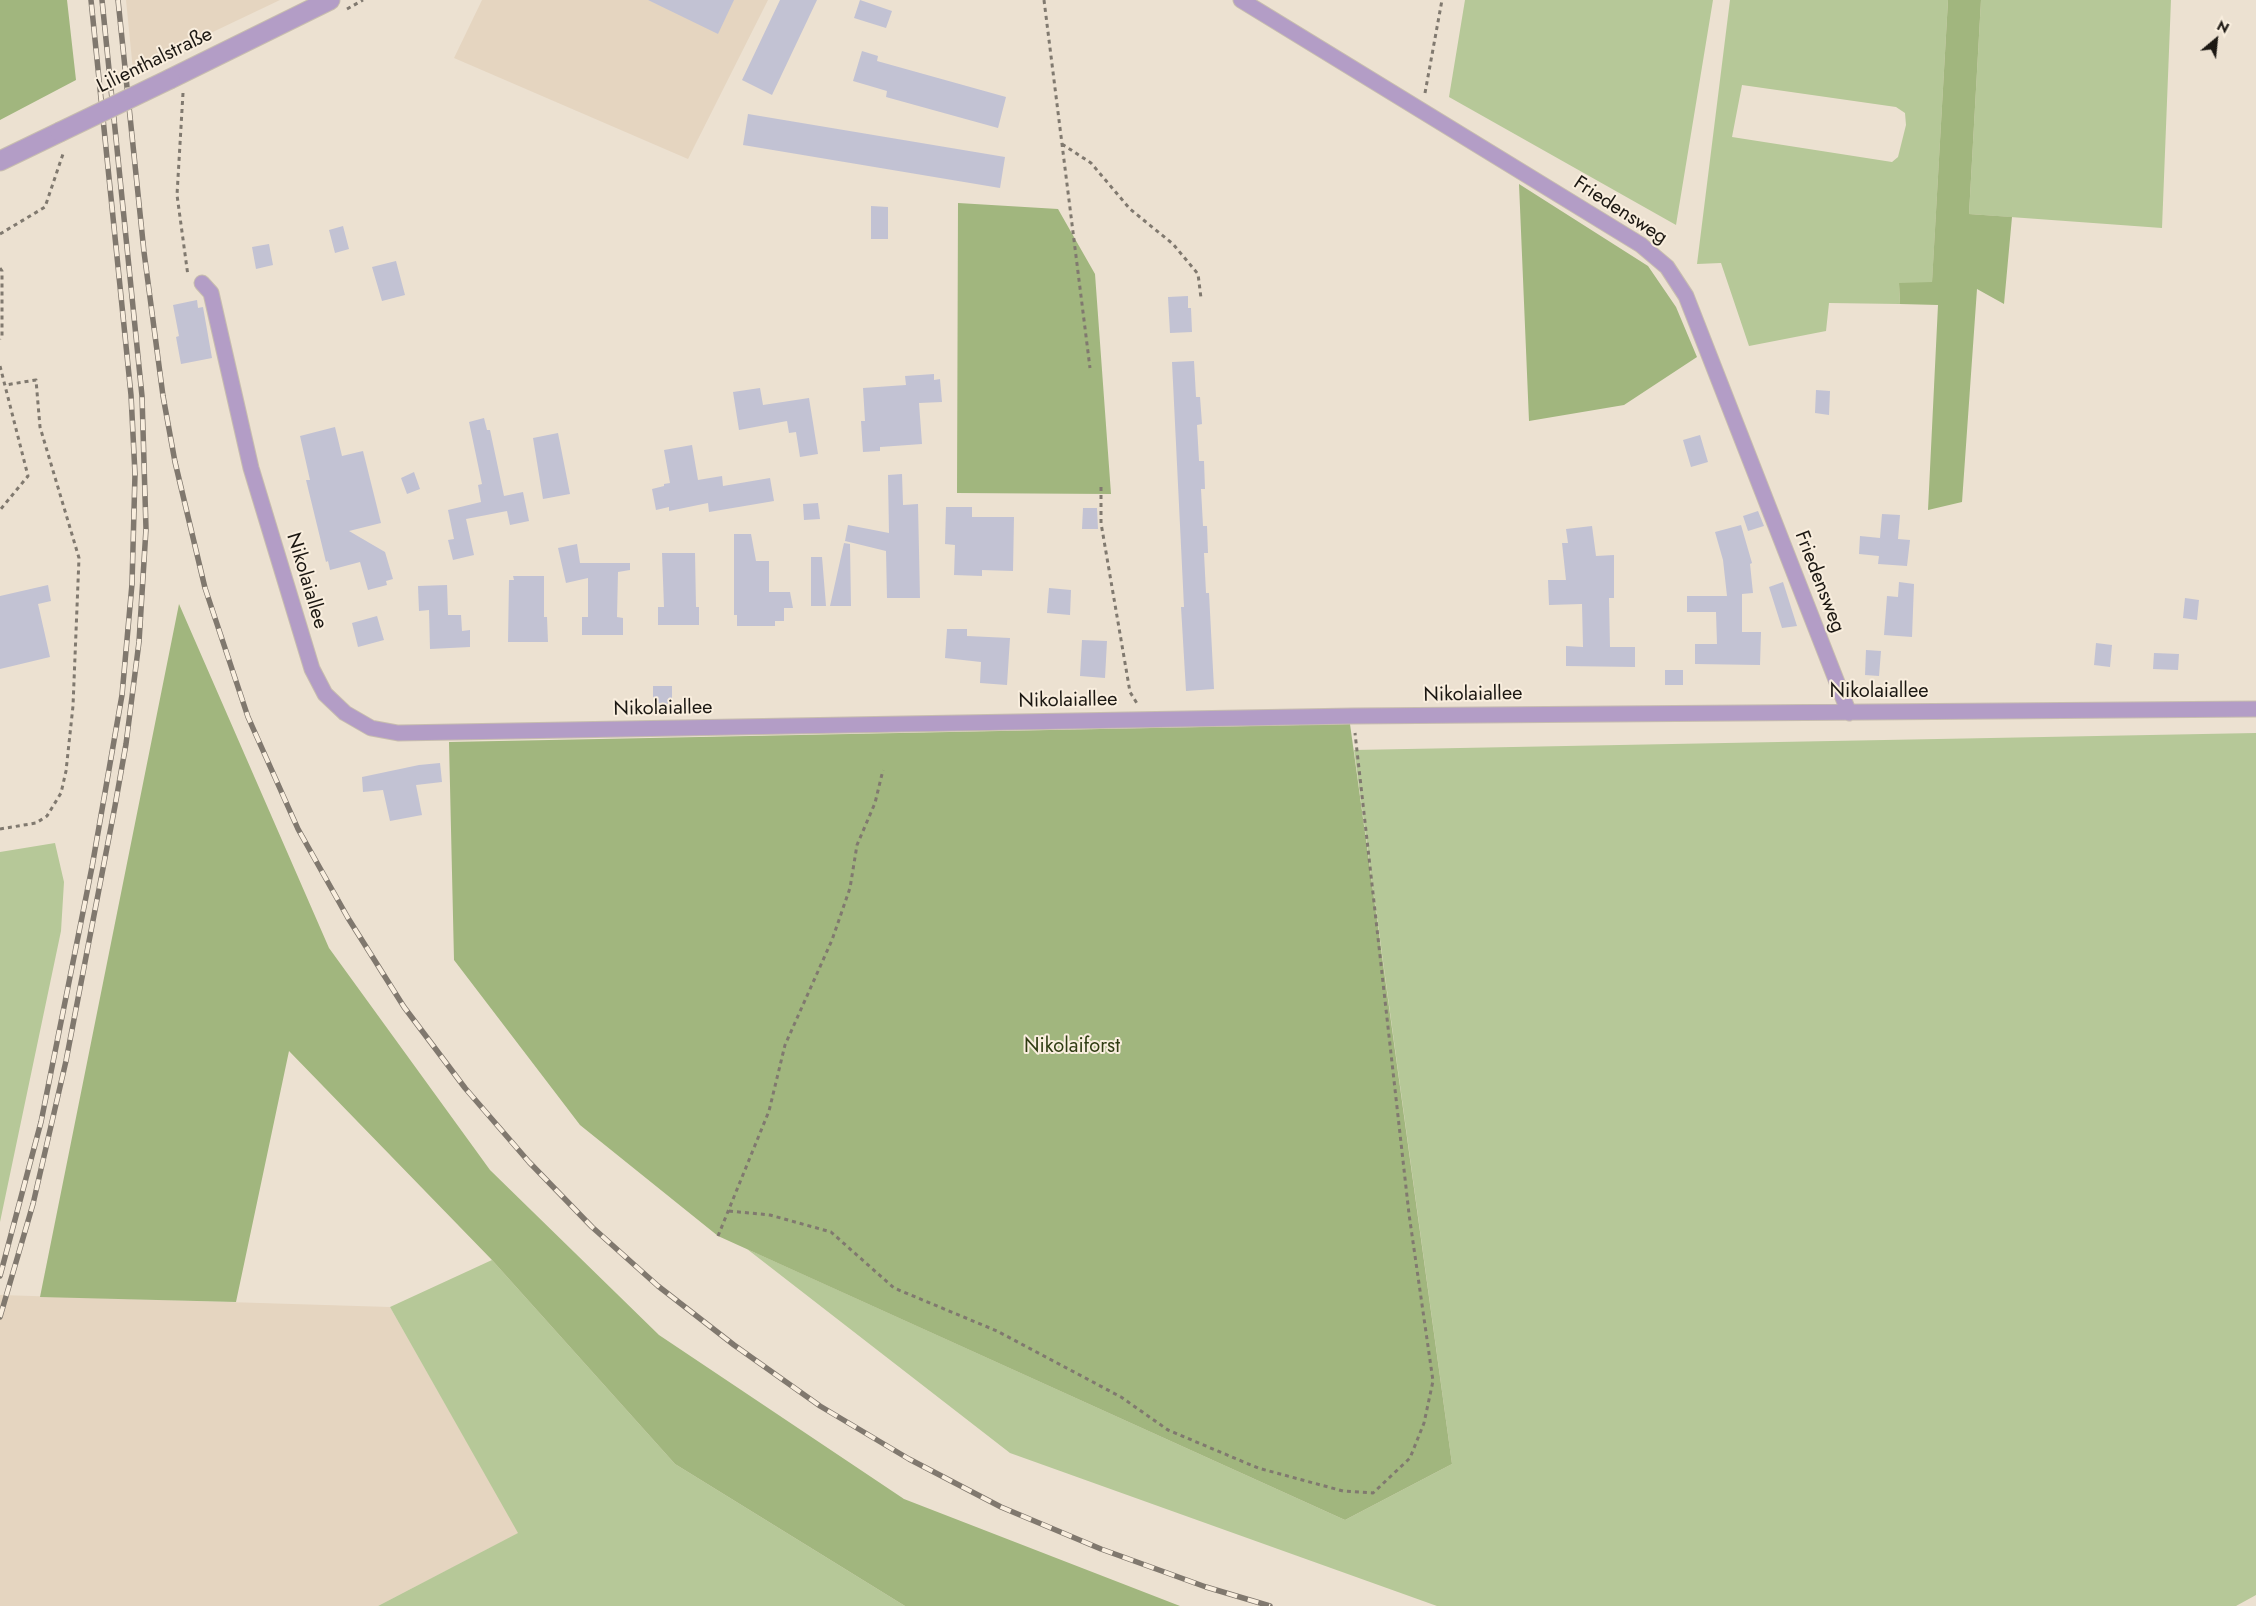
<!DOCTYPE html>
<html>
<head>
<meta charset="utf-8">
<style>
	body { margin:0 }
	#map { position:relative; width:2256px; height:1606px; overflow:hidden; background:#ece1d1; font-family:Jost,sans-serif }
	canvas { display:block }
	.north { position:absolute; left:2191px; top:15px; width:50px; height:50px; -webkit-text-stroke:4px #f9eede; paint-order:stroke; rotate:28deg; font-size:14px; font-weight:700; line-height:20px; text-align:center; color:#1c1813 }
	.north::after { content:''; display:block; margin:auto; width:18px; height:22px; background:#1c1813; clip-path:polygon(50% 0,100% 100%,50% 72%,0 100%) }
</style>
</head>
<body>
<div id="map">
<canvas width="2256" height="1606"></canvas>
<div class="north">N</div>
</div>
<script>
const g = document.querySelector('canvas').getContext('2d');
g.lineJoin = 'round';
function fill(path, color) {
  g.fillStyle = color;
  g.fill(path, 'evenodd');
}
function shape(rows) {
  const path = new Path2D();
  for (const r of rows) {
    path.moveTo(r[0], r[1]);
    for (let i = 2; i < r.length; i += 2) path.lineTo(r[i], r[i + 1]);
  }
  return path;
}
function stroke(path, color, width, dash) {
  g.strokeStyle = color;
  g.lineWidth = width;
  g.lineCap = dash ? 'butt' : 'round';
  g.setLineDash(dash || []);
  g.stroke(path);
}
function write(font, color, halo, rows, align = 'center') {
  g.font = font + ' Jost,sans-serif';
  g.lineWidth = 4;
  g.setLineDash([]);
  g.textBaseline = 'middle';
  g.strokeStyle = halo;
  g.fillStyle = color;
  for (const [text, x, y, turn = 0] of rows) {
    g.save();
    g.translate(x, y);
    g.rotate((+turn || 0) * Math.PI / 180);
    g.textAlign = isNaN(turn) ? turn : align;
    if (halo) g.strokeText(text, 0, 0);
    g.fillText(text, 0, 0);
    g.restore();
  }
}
fill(shape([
	[126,0,280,0,133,70],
	[482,0,768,0,688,159,454,58],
	[0,1295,390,1307,519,1533,378,1606,0,1606]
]), '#e5d5c0');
fill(shape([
	[1465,0,1713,0,1676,225,1449,97],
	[1730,0,1948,0,1932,283,1899,283,1900,304,1829,303,1826,331,1749,346,1721,263,1697,264],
	[1742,85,1896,107,1905,113,1906,125,1898,157,1892,162,1732,137],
	[1981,0,2171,0,2162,228,1969,214],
	[2256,733,2256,1595,2236,1606,1437,1606,1010,1453,747,1249,1345,1520,1452,1464,1354,750],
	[55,843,64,882,61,931,0,1222,0,852],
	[492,1260,675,1464,905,1606,378,1606,518,1533,390,1307]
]), '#b6c898');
fill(shape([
	[0,0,67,0,76,80,0,120],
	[1948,0,1981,0,1969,214,2012,217,2004,304,1977,289,1962,502,1928,510,1938,305,1900,304,1899,283,1932,282],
	[1519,184,1648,266,1676,307,1697,357,1624,405,1529,421],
	[958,203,1058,209,1095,274,1111,494,957,493],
	[179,604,329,948,490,1170,659,1335,904,1499,1180,1606,905,1606,675,1464,492,1260,289,1051,236,1302,40,1297],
	[1350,724,1452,1464,1345,1520,718,1236,580,1125,454,960,449,742]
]), '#a1b67e');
fill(shape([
	[648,0,734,0,718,34],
	[780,0,817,0,772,95,742,80],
	[860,0,892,11,886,28,854,18],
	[862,51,878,56,877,61,1006,97,998,128,886,97,887,91,853,81],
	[748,114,1005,157,1000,188,743,145],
	[871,206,888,207,888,239,871,239],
	[343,226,349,249,335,253,329,230],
	[269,244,273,265,256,269,252,247],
	[396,261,405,295,382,301,372,267],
	[1188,296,1188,308,1191,308,1192,332,1170,333,1168,297],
	[197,300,198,308,203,307,212,358,181,364,176,337,179,336,173,305],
	[1194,361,1196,397,1200,397,1202,424,1197,425,1199,461,1204,461,1205,489,1201,489,1203,526,1207,526,1208,553,1204,553,1206,593,1209,593,1214,689,1186,691,1181,607,1184,607,1172,362],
	[934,374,934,380,940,379,942,402,919,403,922,444,880,447,880,451,863,452,861,421,865,421,863,388,906,385,905,376],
	[760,388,763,405,809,398,818,454,800,457,796,432,789,433,787,421,739,430,733,392],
	[1816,390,1830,391,1829,415,1815,413],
	[484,418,487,430,490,430,504,496,523,492,529,521,510,525,507,511,466,519,474,555,453,560,448,540,454,539,448,510,481,502,478,485,482,484,469,422],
	[335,427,342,456,363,451,381,523,349,531,385,552,393,579,386,581,387,585,368,590,360,562,330,570,328,561,326,562,306,480,310,480,300,436],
	[558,433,570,494,543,499,533,438],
	[1700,435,1708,462,1691,467,1683,440],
	[692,445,698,480,722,476,723,486,770,478,774,501,709,512,708,503,669,511,669,507,656,510,652,489,664,486,664,484,670,483,664,450],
	[414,472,420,489,407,494,401,478],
	[902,474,903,505,918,504,920,598,887,598,886,551,845,541,848,525,889,533,888,475],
	[818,503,820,519,804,520,803,504],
	[946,507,972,507,972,517,1014,517,1013,571,982,570,982,576,954,575,955,545,945,544],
	[1083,508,1097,508,1098,529,1082,529],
	[1758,511,1764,526,1748,531,1743,516],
	[1882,514,1900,515,1898,539,1910,540,1907,566,1878,564,1879,556,1859,554,1860,536,1880,538],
	[1741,525,1752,563,1750,564,1753,593,1742,594,1742,632,1761,632,1760,665,1695,664,1695,644,1717,644,1716,612,1687,612,1687,596,1727,596,1723,560,1715,532],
	[1592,526,1596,556,1614,555,1614,598,1609,598,1610,647,1635,647,1635,667,1566,666,1566,646,1583,647,1582,604,1549,605,1548,580,1566,580,1562,543,1568,543,1566,529],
	[734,534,751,534,756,561,769,561,769,592,790,592,793,608,784,608,784,621,775,621,775,626,737,626,737,615,734,615],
	[844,543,850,544,851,606,830,606],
	[577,544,580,563,630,563,630,570,618,572,617,617,623,618,623,635,582,635,582,617,588,617,588,578,566,583,558,548],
	[662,553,695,553,696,607,699,607,699,625,658,625,658,607,664,607],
	[811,557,822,557,826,606,811,606],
	[513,576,544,576,544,617,547,617,548,642,508,642,509,580,514,580],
	[1783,582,1797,626,1782,628,1769,587],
	[1899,582,1914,584,1912,637,1884,635,1887,596,1898,597],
	[48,585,51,601,38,604,50,657,0,669,0,596],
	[447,585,448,615,461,615,462,631,470,630,470,647,430,649,429,610,419,611,418,586],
	[1049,588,1071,590,1070,615,1047,613],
	[2185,598,2199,600,2197,620,2183,618],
	[377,616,384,640,358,647,352,623],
	[947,629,967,629,967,636,1010,638,1007,685,980,683,981,662,945,658],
	[1082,640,1107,641,1105,678,1080,676],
	[2096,643,2112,645,2110,667,2094,665],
	[1866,650,1881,651,1879,676,1865,675],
	[2154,653,2179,654,2178,670,2153,669],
	[1665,670,1683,670,1683,685,1665,685],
	[653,686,672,686,672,704,653,704],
	[440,763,442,782,416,785,422,815,390,821,383,790,363,792,362,777,419,765]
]), '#c2c2d3');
const minor = shape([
	[1241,0,1641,245,1667,267,1686,296,1849,713],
	[202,283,211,293,251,468,312,669,325,694,345,713,371,728,398,733,1353,716,2256,709]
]);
const tertiary = shape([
	[170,79,330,0],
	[0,161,60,132]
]);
stroke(minor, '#c7bdaf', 17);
stroke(tertiary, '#c7bdaf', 21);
stroke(shape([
	[1044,0,1090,368],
	[347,9,363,0],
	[183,93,177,195,188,276],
	[1425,93,1442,0],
	[1062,144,1091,163,1130,209,1173,244,1198,274,1201,298],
	[0,234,45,207,64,151],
	[0,268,2,271,2,337,0,339],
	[0,366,28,476,0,510],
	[1101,487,1101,523,1130,692,1138,705],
	[0,829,36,823,47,816,61,793,66,771,73,706,79,558,40,427,36,380,5,385],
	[729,1211,770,1215,831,1232,894,1288,997,1331,1121,1397,1168,1430,1258,1468,1343,1491,1373,1493,1410,1458,1424,1423,1433,1381,1409,1214,1355,733],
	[718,1236,769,1111,785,1045,832,940,850,888,857,845,875,803,883,770]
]), '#80796f', 3, [4, 4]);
stroke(minor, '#b39dc6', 15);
stroke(tertiary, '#b39dc6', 19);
const rail = shape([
	[118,0,144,252,163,396,175,462,205,588,248,717,298,829,348,918,404,1007,465,1088,529,1162,592,1227,658,1286,734,1345,820,1406,909,1459,1001,1507,1101,1549,1206,1587,1270,1606],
	[0,1276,41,1122,92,867,122,695,132,584,135,474,131,395,91,0],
	[0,1317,33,1204,66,1061,115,806,126,744,139,642,146,529,142,396,102,0]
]);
stroke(rail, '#80786e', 5.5);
stroke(rail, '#f9eede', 4, [11]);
const tertiaryBridge = shape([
	[60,132,170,79]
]);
stroke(tertiaryBridge, '#c7bdaf', 21, []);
stroke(tertiaryBridge, '#b39dc6', 19);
write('20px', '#1c1813', '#f9eede', [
	["Lilienthalstraße",155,61,-26],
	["Friedensweg",1620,211,33],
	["Nikolaiallee",306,581,73],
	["Friedensweg",1819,582,69],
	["Nikolaiallee",1879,692],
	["Nikolaiallee",1473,695,-1],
	["Nikolaiallee",1068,701,-1],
	["Nikolaiallee",663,709,-1]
]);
write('20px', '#2f3c12', '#f9eede', [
	["Nikolaiforst",1072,1047]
]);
</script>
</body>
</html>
